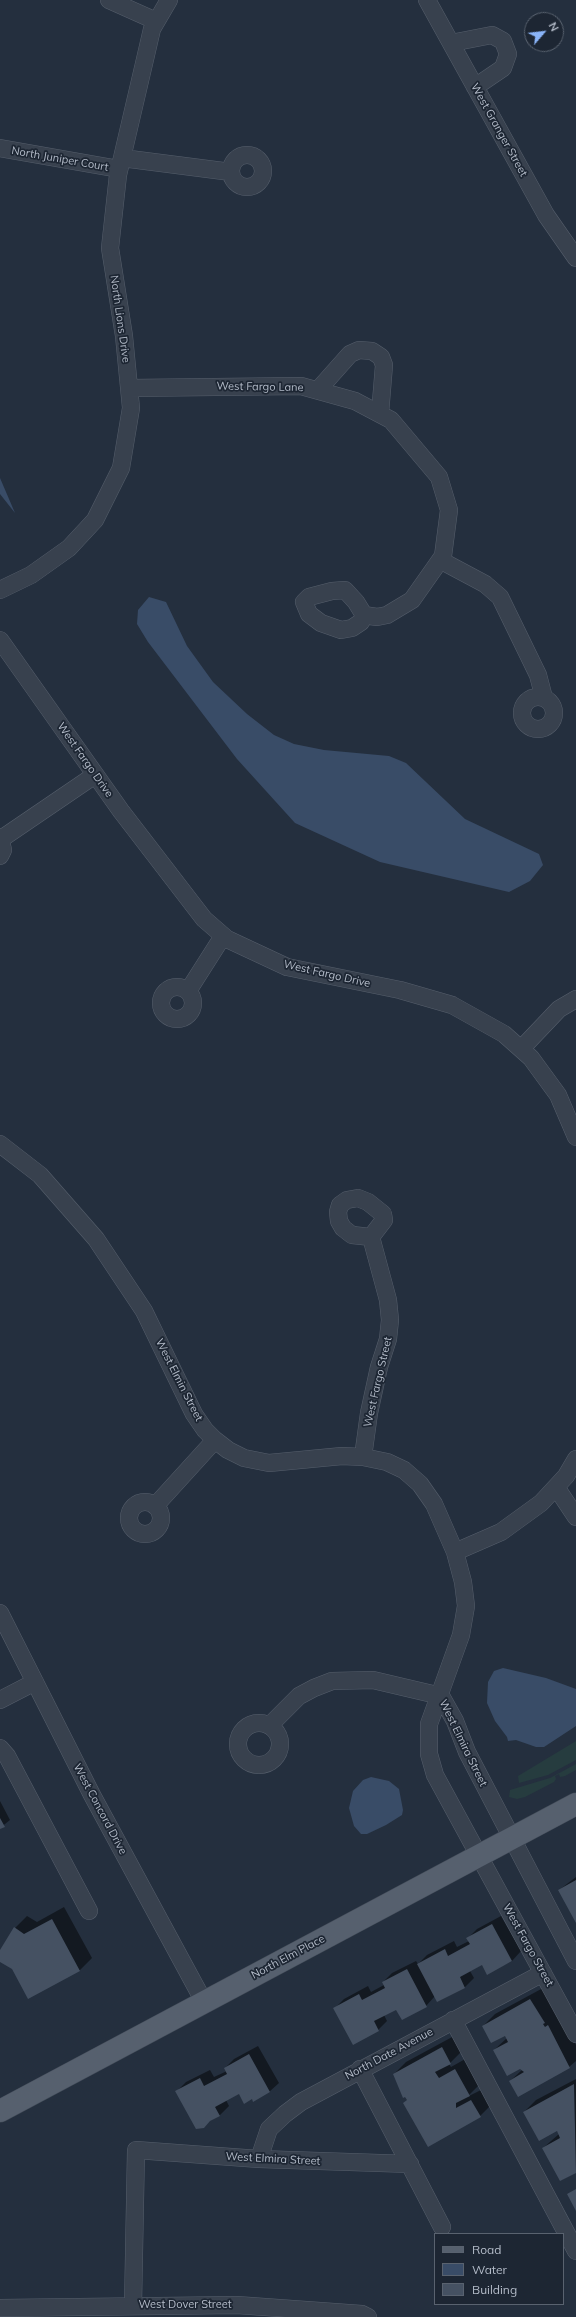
<!DOCTYPE html>
<html>
<head>
<meta charset="utf-8">
<style>
	body { margin:0 }
	#map { position:relative; width:576px; height:2317px; overflow:hidden; background:#242f3e; font-family:Mulish,sans-serif }
	canvas { display:block }
	.legend { position:absolute; left:434px; top:2233px; width:130px; height:72px; box-sizing:border-box; background:#1d2633; border:1px solid #59626f; margin:0; padding:5px 7px; list-style:none; font-size:12px; color:#b4bcc9 }
	.legend li { display:flex; align-items:center; gap:8px; height:20px }
	.legend b { width:20px; border:1px solid #59626f }
	.north { position:absolute; left:524px; top:12px; width:40px; height:40px; box-sizing:border-box; background:#1d2633; border:1px solid #59626f; border-radius:50%; rotate:62deg; font-size:11px; font-weight:700; line-height:16px; text-align:center; color:#b4bcc9 }
	.north::after { content:''; display:block; margin:auto; width:14px; height:18px; background:#8ab4f8; clip-path:polygon(50% 0,100% 100%,50% 72%,0 100%) }
</style>
</head>
<body>
<div id="map">
<canvas width="576" height="2317"></canvas>
<ul class="legend">
<li><b style="height:5px;background:#56606e"></b>Road</li>
<li><b style="height:11px;background:#394c67"></b>Water</li>
<li><b style="height:11px;background:#455162"></b>Building</li>
</ul>
<div class="north">N</div>
</div>
<script>
const g = document.querySelector('canvas').getContext('2d');
g.lineJoin = 'round';
function fill(path, color) {
  g.fillStyle = color;
  g.fill(path, 'evenodd');
}
function shape(rows) {
  const path = new Path2D();
  for (const r of rows) {
    if (r.length === 3) {
      path.moveTo(r[0] + r[2], r[1]);
      path.arc(r[0], r[1], r[2], 0, 2 * Math.PI);
      continue;
    }
    path.moveTo(r[0], r[1]);
    for (let i = 2; i < r.length; i += 2) path.lineTo(r[i], r[i + 1]);
  }
  return path;
}
function stroke(path, color, width, dash) {
  g.strokeStyle = color;
  g.lineWidth = width;
  g.lineCap = dash ? 'butt' : 'round';
  g.setLineDash(dash || []);
  g.stroke(path);
}
function write(font, color, halo, rows, align = 'center') {
  g.font = font + ' Mulish,sans-serif';
  g.lineWidth = 3.5;
  g.setLineDash([]);
  g.textBaseline = 'middle';
  g.strokeStyle = halo;
  g.fillStyle = color;
  for (const [text, x, y, turn = 0] of rows) {
    g.save();
    g.translate(x, y);
    g.rotate((+turn || 0) * Math.PI / 180);
    g.textAlign = isNaN(turn) ? turn : align;
    if (halo) g.strokeText(text, 0, 0);
    g.fillText(text, 0, 0);
    g.restore();
  }
}
fill(shape([
	[576,1741,576,1760,548,1775,519,1783,518,1776],
	[576,1764,576,1770,565,1776,560,1777,559,1774,555,1776,556,1779,554,1782,525,1797,517,1799,509,1797,510,1790,550,1778]
]), '#263c3f');
fill(shape([
	[0,478,15,513,0,494],
	[149,597,166,602,187,646,213,682,247,714,274,735,294,744,324,750,389,756,406,763,465,819,539,854,543,865,530,881,509,892,380,862,295,823,237,759,148,642,137,624,138,610],
	[503,1668,546,1678,576,1689,576,1726,544,1747,536,1747,516,1740,508,1741,507,1737,495,1721,487,1703,488,1682,494,1671],
	[371,1777,389,1781,399,1789,403,1810,402,1815,386,1825,367,1834,361,1834,354,1826,349,1808,353,1791,363,1780]
]), '#394c67');
fill(shape([
	[0,1801,10,1820,0,1828],
	[576,1877,576,1921,559,1890],
	[64,1907,92,1958,80,1970,28,1998,13,1968,0,1961,0,1952,15,1928,27,1916,37,1922],
	[501,1916,521,1951,512,1961,488,1973,483,1964,470,1971,474,1978,465,1987,438,2001,435,1996,426,2006,397,2008,384,2015,387,2021,378,2030,335,2008,344,1999,368,1986,371,1992,384,1985,383,1982,392,1973,416,1961,418,1964,427,1955,454,1941,457,1947,469,1941,468,1938,477,1929],
	[543,1988,560,2014,576,2045,576,2061,569,2067,510,2081,522,2070,494,2050,507,2038,505,2034,483,2026,495,2014],
	[454,2036,462,2051,449,2064,451,2067,467,2058,481,2083,467,2097,483,2089,492,2104,480,2116,408,2100,394,2074,406,2062],
	[258,2046,279,2083,269,2092,253,2098,240,2093,226,2100,229,2106,220,2115,211,2120,177,2091,186,2082,210,2070,214,2077,227,2071,225,2068,234,2059],
	[576,2079,576,2172,561,2180,543,2148,559,2134,557,2130,524,2112,536,2100]
]), '#0007');
fill(shape([
	[0,1818,5,1827,0,1829],
	[576,1880,576,1923,558,1890],
	[52,1919,80,1971,28,1999,12,1969,0,1962,0,1950,14,1927,24,1934],
	[492,1924,512,1961,487,1975,482,1965,460,1977,465,1988,437,2002,417,1964,445,1949,448,1956,470,1944,466,1938],
	[407,1969,427,2007,402,2020,396,2010,374,2021,379,2031,353,2045,333,2008,359,1994,362,2000,385,1988,382,1982],
	[530,1999,545,2023,543,2024,545,2027,548,2025,570,2068,518,2097,509,2081,524,2072,520,2069,507,2076,493,2050,508,2042,505,2036,491,2043,482,2026],
	[442,2047,451,2064,435,2072,439,2078,455,2069,470,2096,456,2103,456,2108,471,2100,481,2117,428,2147,403,2103,407,2100,405,2097,403,2098,393,2074],
	[249,2054,270,2092,253,2102,252,2099,244,2104,239,2094,215,2107,220,2116,210,2121,204,2128,196,2129,175,2091,200,2078,204,2086,227,2074,224,2068],
	[574,2084,576,2173,560,2181,542,2148,560,2138,557,2131,539,2141,523,2112],
	[576,2189,576,2211,567,2194]
]), '#455162');
const minor = shape([
	[109,0,156,21],
	[427,0,546,215,576,258],
	[451,43,492,35,503,41,508,54,503,68,475,87],
	[0,148,119,169],
	[247,171,16],
	[122,158,231,172],
	[129,388,301,386,355,401,391,420,439,477,449,510,443,556,412,600,387,615,377,617,364,615,356,602,345,590,332,591,309,597,304,602,309,614,321,623,341,630,352,628,361,622,364,615],
	[318,390,350,354,359,350,372,351,381,357,384,365,380,414],
	[440,560,485,584,500,597,538,675,544,698],
	[0,590,31,575,69,548,95,520,121,468,131,408,124,336,110,248,118,175,146,55,152,29,169,0],
	[0,640,121,811,204,919,227,939,287,967,400,990,452,1005,504,1034,531,1058,558,1095,576,1137],
	[538,713,16],
	[0,837,3,850,0,856],
	[1,839,95,775],
	[177,1003,16],
	[188,991,223,936],
	[521,1049,559,1009,576,999],
	[0,1144,40,1175,96,1239,144,1311,194,1414,205,1430,215,1440,228,1450,244,1458,269,1463,342,1456,363,1457,387,1462,404,1470,420,1484,434,1504,455,1552,463,1582,466,1606,461,1635,429,1724,429,1754,435,1775,576,2034],
	[358,1198,368,1202,383,1214,384,1220,371,1237,352,1235,343,1228,339,1221,338,1212,340,1205,347,1200,358,1198],
	[363,1457,369,1413,379,1367,388,1339,390,1320,388,1300,371,1237],
	[556,1487,576,1517],
	[145,1518,16],
	[155,1506,215,1440],
	[455,1552,501,1532,541,1503,566,1476,576,1459],
	[0,1613,92,1795,204,2002],
	[441,1696,455,1721,467,1752,576,1961],
	[0,1700,35,1682],
	[259,1744,21],
	[270,1725,299,1696,314,1688,332,1681,373,1680,441,1696],
	[0,1748,7,1756,89,1911],
	[453,2020,576,2251],
	[360,2069,442,2227],
	[259,2159,269,2129,285,2114,301,2102,543,1973],
	[133,2306,136,2150,259,2159,410,2164],
	[0,2308,237,2305,362,2314,368,2317]
]);
const major = shape([
	[0,2111,576,1804]
]);
stroke(minor, '#565f6c', 18);
stroke(major, '#414a57', 23);
stroke(minor, '#38414e', 17);
stroke(major, '#56606e', 22);
write('11px', '#b4bcc9', '#1d2633', [
	["West Granger Street",499,130,61],
	["North Juniper Court",60,159,10],
	["North Lions Drive",120,319,82],
	["West Fargo Lane",260,387,1],
	["West Fargo Drive",85,760,55],
	["West Fargo Drive",327,974,13],
	["West Elmin Street",179,1380,63],
	["West Fargo Street",378,1382,-77],
	["West Elmira Street",463,1743,64],
	["West Concord Drive",100,1809,62],
	["West Fargo Street",528,1945,61],
	["North Elm Place",288,1957,-28],
	["North Date Avenue",389,2054,-28],
	["West Elmira Street",273,2159,3],
	["West Dover Street",185,2305]
]);
</script>
</body>
</html>
